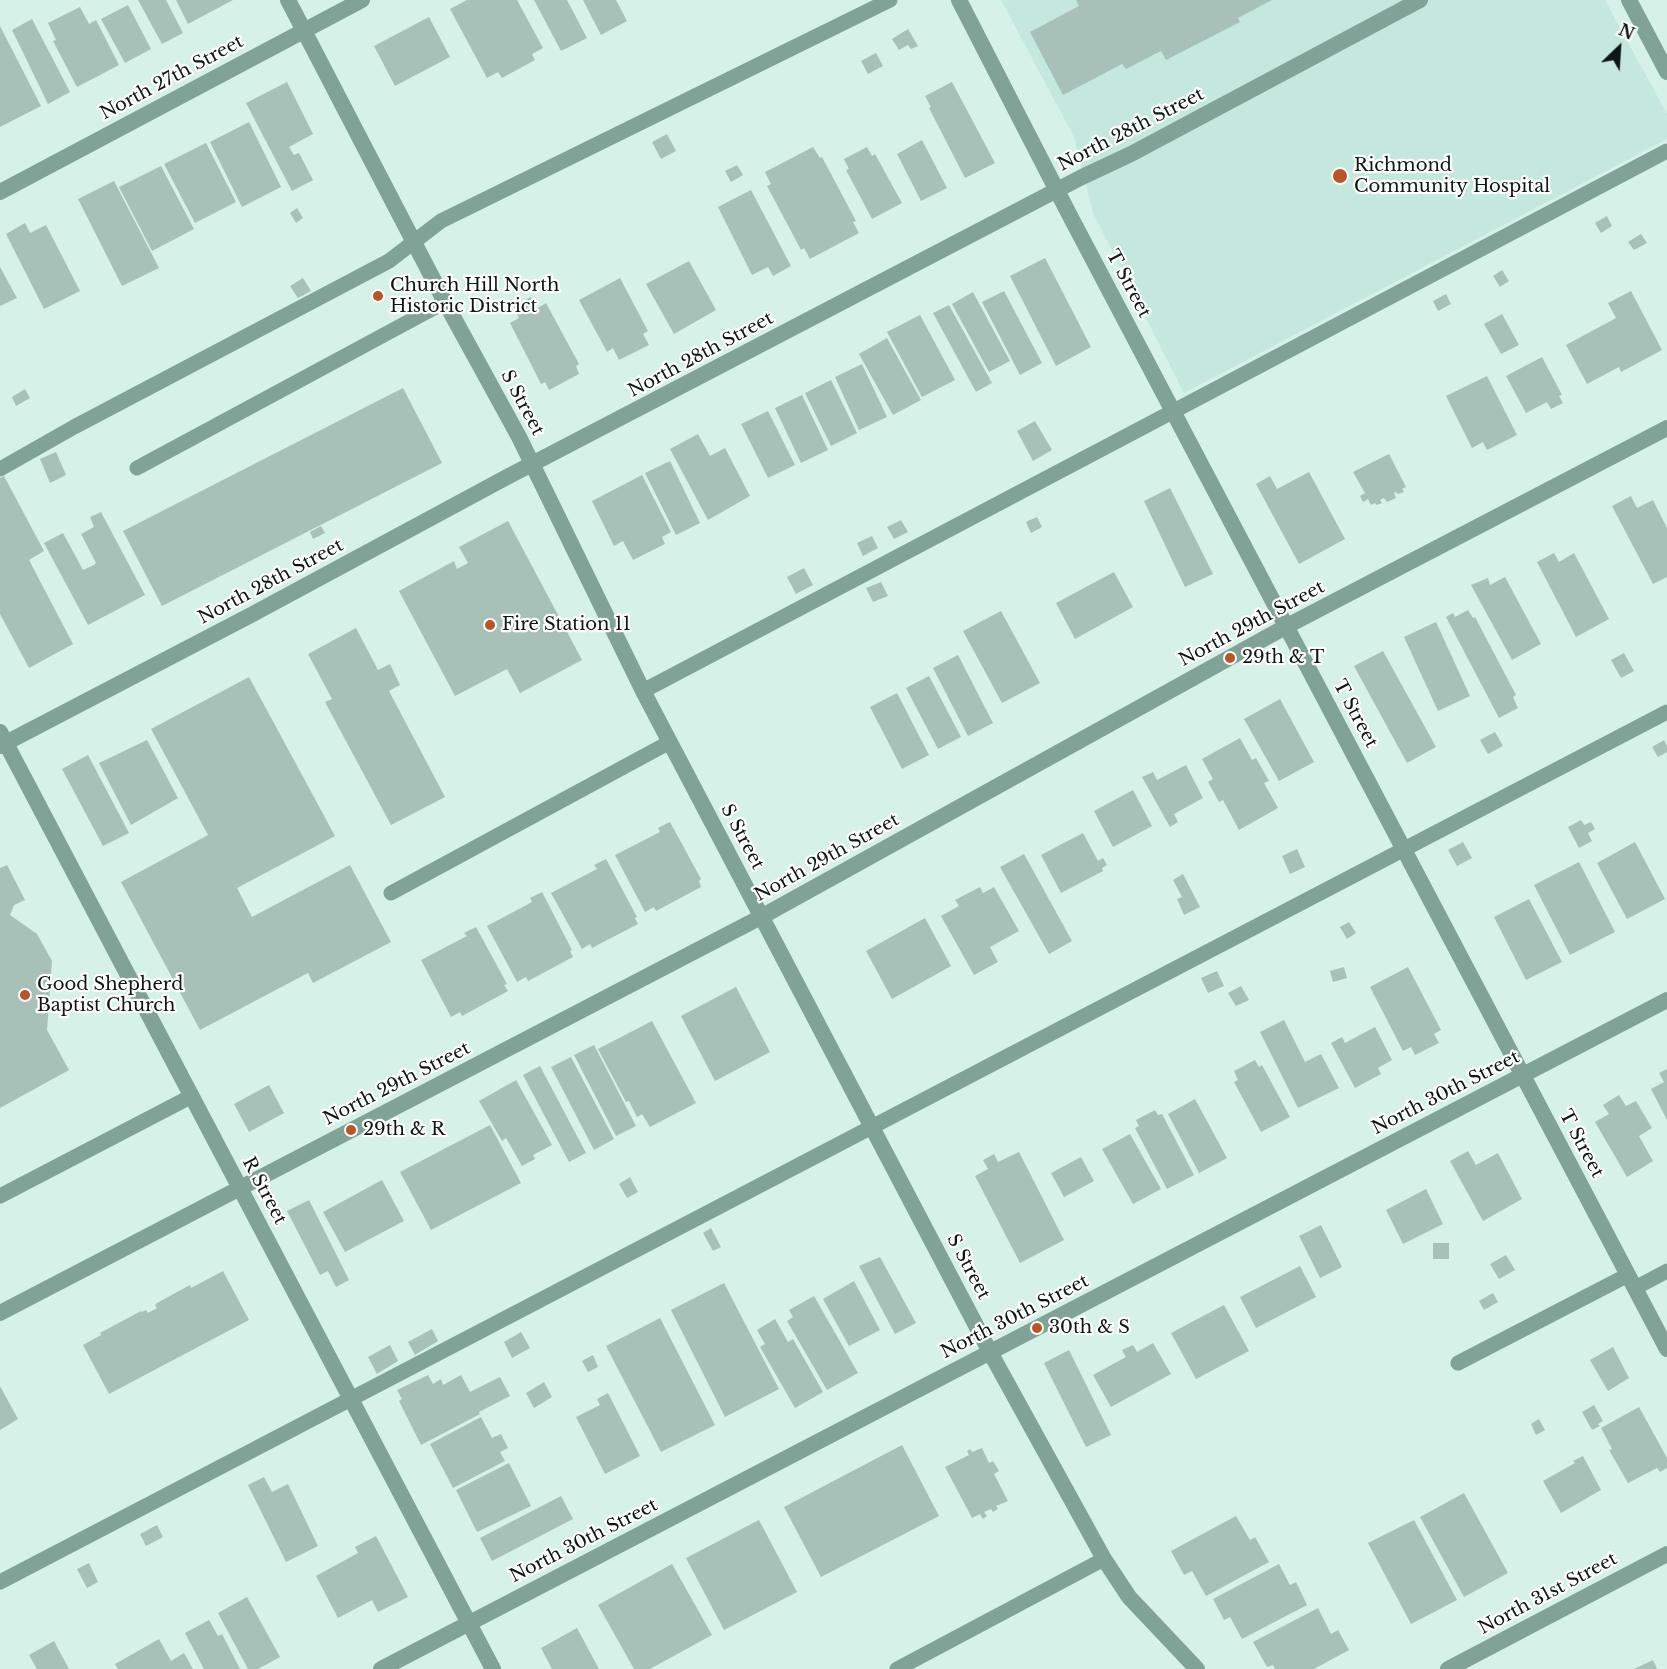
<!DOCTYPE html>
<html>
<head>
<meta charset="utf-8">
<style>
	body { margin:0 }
	#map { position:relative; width:1667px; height:1669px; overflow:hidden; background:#d6f1e8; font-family:"Libre Baskerville",serif }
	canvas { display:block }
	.north { position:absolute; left:1589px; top:18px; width:60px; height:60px; -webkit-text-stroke:4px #fff; paint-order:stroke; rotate:25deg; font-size:16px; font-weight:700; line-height:24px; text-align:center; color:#0d1714 }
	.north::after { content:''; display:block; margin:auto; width:21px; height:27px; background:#0d1714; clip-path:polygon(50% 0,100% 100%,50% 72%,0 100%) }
</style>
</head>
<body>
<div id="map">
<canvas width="1667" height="1669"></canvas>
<div class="north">N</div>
</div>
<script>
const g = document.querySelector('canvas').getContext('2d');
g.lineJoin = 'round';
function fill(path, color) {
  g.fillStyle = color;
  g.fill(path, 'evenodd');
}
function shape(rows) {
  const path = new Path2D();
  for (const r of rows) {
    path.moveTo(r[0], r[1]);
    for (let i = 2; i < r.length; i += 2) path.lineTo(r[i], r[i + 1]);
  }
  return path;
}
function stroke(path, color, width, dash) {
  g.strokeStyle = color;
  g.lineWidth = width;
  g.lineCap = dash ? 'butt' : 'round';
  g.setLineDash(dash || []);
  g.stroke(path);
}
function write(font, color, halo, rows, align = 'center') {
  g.font = font + ' "Libre Baskerville",serif';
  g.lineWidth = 4.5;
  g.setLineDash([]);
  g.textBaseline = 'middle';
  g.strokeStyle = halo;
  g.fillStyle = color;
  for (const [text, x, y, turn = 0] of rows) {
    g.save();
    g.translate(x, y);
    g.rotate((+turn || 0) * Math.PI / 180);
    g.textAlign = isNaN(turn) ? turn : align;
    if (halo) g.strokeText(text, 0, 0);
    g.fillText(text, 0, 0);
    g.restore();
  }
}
fill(shape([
	[1001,0,1605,0,1667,114,1667,139,1184,393,1093,213,1074,137]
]), '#c4e8dd');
fill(shape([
	[138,0,166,0,183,33,162,44],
	[176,0,233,0,188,24],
	[467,0,517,0,543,48,532,54,535,60,502,78,498,72,487,78,450,9],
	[534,0,567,0,587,38,561,51],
	[583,0,616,0,627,21,601,35],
	[1076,0,1272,0,1238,18,1240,22,1166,60,1161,51,1126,69,1122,64,1063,95,1030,32,1079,6],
	[128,5,151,49,125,63,101,19],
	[80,7,89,24,96,20,119,65,77,87,53,41,56,40,48,23],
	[429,17,450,57,395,86,374,46],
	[32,19,70,92,48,104,12,30],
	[0,26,41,106,0,127],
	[908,29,918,46,911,49,908,45,899,50,892,39],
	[876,53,883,66,868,74,861,61],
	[287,82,313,134,289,147,294,155,299,153,313,180,292,191,246,103],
	[952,82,995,163,965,178,929,108,931,107,925,96],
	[249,122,281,187,242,207,210,142],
	[667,134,676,151,661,159,652,142],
	[922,140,947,188,921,201,897,154],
	[206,143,236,202,195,223,164,164],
	[813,147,820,158,822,157,856,221,853,222,859,233,810,259,804,248,801,250,767,186,771,184,765,172],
	[867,147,872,156,875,154,902,203,872,219,846,170,849,169,844,159],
	[737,165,743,175,731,182,725,171],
	[161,166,194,229,152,251,119,187],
	[114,181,159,268,122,286,78,199],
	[751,190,791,266,773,276,768,267,752,275,718,207],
	[297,208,303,218,296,223,290,213],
	[1607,216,1612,226,1601,233,1595,223],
	[25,223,30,233,46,225,80,291,44,309,6,234],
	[1641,234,1647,243,1634,250,1628,242],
	[1045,258,1091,347,1056,366,1010,276],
	[689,261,716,310,674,334,646,284],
	[0,267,17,298,0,306],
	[1502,270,1509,281,1500,287,1493,276],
	[303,278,311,291,298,298,290,286],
	[620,278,648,331,643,334,649,345,619,360,613,348,607,352,579,300],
	[1004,291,1042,363,1020,375,982,302],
	[1631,291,1662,350,1621,372,1619,367,1587,384,1566,345,1616,318,1608,303],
	[973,292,1010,361,989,372,952,304],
	[1446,294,1451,304,1438,311,1433,301],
	[531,297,536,309,546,303,579,364,576,366,579,374,549,390,545,382,541,384,510,323,519,318,513,306],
	[949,305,992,383,976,392,933,313],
	[1502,314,1519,345,1501,354,1484,324],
	[920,315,955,380,922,397,887,332],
	[887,338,921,400,893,415,859,354],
	[1542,357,1562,395,1559,396,1563,403,1551,409,1547,402,1526,413,1506,376],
	[862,364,887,417,859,430,835,377],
	[1487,376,1517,435,1487,450,1483,442,1472,448,1446,396],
	[831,380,857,433,831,446,805,393],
	[403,388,442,463,162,606,123,531],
	[25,389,30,398,16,406,12,397],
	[802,395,828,450,801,463,775,408],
	[768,411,795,465,768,478,741,424],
	[1035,421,1052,450,1033,461,1017,431],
	[698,434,710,456,725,448,750,496,708,520,670,449],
	[56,452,66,475,50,483,40,459],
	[1389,454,1406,487,1402,489,1404,492,1398,494,1396,492,1394,493,1396,498,1387,502,1384,498,1380,500,1382,503,1377,505,1375,503,1371,505,1368,499,1363,502,1360,496,1365,493,1353,472],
	[670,461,700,523,676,535,645,473],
	[1309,472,1345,539,1299,564,1256,484,1270,476,1277,489],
	[642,475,671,532,662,537,665,544,633,560,623,541,614,546,592,501],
	[4,476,44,551,29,560,73,644,29,668,0,614,0,478],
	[1170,488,1213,574,1185,587,1144,501],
	[1631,496,1637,508,1653,500,1667,528,1667,577,1653,584,1612,506],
	[101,512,145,595,88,625,44,543,63,533,83,570,94,565,96,563,81,534,94,527,90,517],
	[1037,517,1042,527,1031,533,1026,522],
	[901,520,908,532,894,539,887,527],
	[508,521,582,660,520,693,507,669,455,696,399,591,454,561,457,569,468,563,459,547],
	[321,526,325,533,313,539,310,532],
	[872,536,878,548,863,556,857,543],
	[1554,553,1559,562,1574,553,1609,619,1576,637,1537,562],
	[804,568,813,585,796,594,787,577],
	[1114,572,1133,607,1075,639,1056,603],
	[1505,577,1541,644,1512,660,1471,585,1488,578,1490,585],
	[881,582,888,596,873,602,866,588],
	[1468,610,1473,618,1475,617,1516,695,1513,697,1518,708,1499,718,1446,617,1453,613,1455,617],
	[1001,611,1040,683,1002,703,963,631],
	[1436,622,1470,696,1438,711,1404,637],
	[356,628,378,670,390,664,400,685,389,691,445,797,391,825,325,702,332,699,308,654],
	[1383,651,1436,747,1407,763,1354,666],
	[1624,653,1634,671,1621,678,1611,660],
	[958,655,993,723,968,736,933,668],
	[929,676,961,737,938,749,906,688],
	[249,677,335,836,237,888,252,917,350,865,391,942,313,983,308,973,200,1030,121,882,208,835,151,729],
	[897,693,929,755,902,769,870,707],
	[1280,699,1314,762,1279,781,1244,719],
	[1495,732,1503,746,1488,754,1480,740],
	[1240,738,1252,760,1256,758,1269,781,1264,783,1278,808,1239,830,1223,800,1219,802,1208,782,1213,779,1202,759],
	[147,740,178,798,131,825,99,763],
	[1664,740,1667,746,1667,752,1658,757,1652,747],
	[88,755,129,833,103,846,62,769],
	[1186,765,1203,798,1174,814,1178,822,1170,827,1142,777,1153,772,1157,780],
	[1133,790,1152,826,1113,847,1094,811],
	[1581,820,1584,825,1591,822,1595,829,1588,833,1592,841,1579,848,1568,827],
	[670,822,701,879,699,881,701,887,656,911,654,907,645,912,615,855,660,832,658,828],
	[1083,833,1098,861,1103,858,1107,865,1102,868,1103,871,1061,893,1041,855],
	[1463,842,1472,858,1457,866,1448,850],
	[1635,842,1665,899,1627,919,1597,863],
	[1297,849,1305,867,1290,874,1282,856],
	[1024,854,1072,941,1049,954,1000,867],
	[606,859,637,917,635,918,638,924,592,948,590,944,582,949,551,893,597,869,594,865],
	[1579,862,1615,932,1570,955,1534,885],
	[7,865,25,900,14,905,10,915,37,934,52,961,47,1030,69,1070,0,1108,0,868],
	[1183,874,1200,907,1184,915,1177,899,1182,897,1173,880],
	[980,887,983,893,994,887,1019,931,990,947,998,962,974,975,941,916,959,906,955,900],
	[542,892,572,950,570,951,573,957,528,981,526,977,517,982,487,926,532,902,530,898],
	[1529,899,1562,962,1526,980,1494,917],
	[925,918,951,966,892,999,866,951],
	[1349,922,1356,933,1347,939,1340,927],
	[476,927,507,984,504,985,508,991,462,1016,460,1012,451,1017,421,960,467,936,464,933],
	[1344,967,1347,978,1333,982,1330,971],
	[1408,967,1441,1030,1434,1034,1439,1043,1415,1055,1411,1047,1403,1051,1370,987],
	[1217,971,1224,986,1208,993,1201,978],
	[1241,986,1249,1000,1236,1006,1228,993],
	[736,987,770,1052,715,1081,681,1016],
	[1284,1020,1305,1062,1321,1054,1339,1088,1298,1108,1260,1032],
	[652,1021,696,1103,650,1127,642,1114,637,1117,629,1101,626,1102,598,1049],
	[1375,1027,1392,1060,1378,1068,1381,1074,1355,1088,1331,1043,1342,1037,1345,1043],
	[594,1045,636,1126,616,1136,574,1055],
	[571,1057,614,1139,594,1150,551,1067],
	[1255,1060,1259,1067,1262,1065,1290,1117,1261,1132,1234,1082,1238,1080,1234,1071],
	[540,1066,586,1153,569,1162,523,1075],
	[1667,1069,1667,1120,1651,1089,1664,1082,1659,1073],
	[516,1080,552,1145,533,1155,535,1159,522,1166,506,1138,502,1141,479,1101],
	[269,1085,284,1113,249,1132,234,1104],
	[1619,1095,1626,1106,1636,1101,1652,1128,1639,1136,1653,1161,1627,1177,1595,1122,1609,1114,1603,1105],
	[1195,1099,1227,1158,1199,1173,1168,1114],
	[1155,1110,1158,1115,1162,1114,1194,1175,1167,1189,1135,1128,1139,1126,1136,1120],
	[490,1125,521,1183,431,1230,400,1172],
	[1130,1134,1161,1189,1133,1204,1102,1149],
	[1468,1151,1476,1165,1498,1153,1522,1199,1483,1221,1450,1161],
	[1019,1152,1064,1240,1020,1263,975,1176,988,1169,983,1160,994,1154,998,1162],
	[1081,1157,1094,1181,1064,1197,1051,1173],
	[630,1177,638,1192,627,1198,619,1184],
	[382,1180,404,1221,345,1252,323,1212],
	[1426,1189,1443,1224,1403,1244,1386,1210],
	[309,1200,349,1280,336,1287,328,1271,320,1275,287,1211],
	[1321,1225,1342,1267,1320,1278,1299,1236],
	[711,1228,721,1247,713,1251,703,1233],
	[1433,1243,1449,1243,1449,1259,1433,1259],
	[1506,1255,1515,1270,1499,1279,1490,1264],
	[880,1257,916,1323,895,1334,859,1266],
	[1300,1266,1316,1297,1256,1328,1240,1297],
	[223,1271,249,1320,109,1394,83,1345,101,1335,100,1333,141,1311,142,1312,146,1310,148,1313,157,1308,155,1305,157,1303,190,1285,191,1288],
	[854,1281,880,1330,849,1346,823,1299],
	[724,1283,779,1389,725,1417,671,1310],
	[1493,1293,1498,1302,1484,1310,1479,1301],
	[814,1296,858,1373,827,1390,787,1321,793,1317,789,1310],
	[1224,1305,1249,1351,1196,1379,1171,1333],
	[660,1318,715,1425,661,1452,606,1346],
	[775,1319,788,1342,793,1339,823,1392,795,1408,760,1347,765,1344,757,1330],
	[432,1329,438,1341,415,1355,408,1342],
	[521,1332,530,1348,512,1358,504,1342],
	[1153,1343,1171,1374,1111,1407,1093,1375,1126,1357,1122,1350,1133,1345,1137,1352],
	[390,1345,398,1361,377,1374,368,1357],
	[1613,1347,1629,1378,1608,1391,1590,1360],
	[1069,1350,1111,1435,1086,1447,1044,1363],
	[593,1355,598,1367,588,1372,582,1361],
	[428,1375,433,1384,441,1379,443,1385,461,1375,470,1392,500,1377,510,1396,479,1412,480,1414,421,1445,399,1401,402,1399,397,1390],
	[544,1382,552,1397,534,1408,526,1393],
	[0,1386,18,1419,0,1430],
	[608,1393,640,1456,605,1474,576,1417,600,1405,597,1399],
	[1594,1405,1603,1421,1598,1424,1600,1426,1592,1430,1582,1412],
	[1639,1407,1667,1458,1667,1468,1660,1472,1657,1468,1628,1483,1609,1450,1612,1449,1601,1428],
	[481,1417,492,1438,501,1434,508,1448,500,1452,505,1461,453,1488,430,1444],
	[1539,1419,1545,1430,1536,1435,1531,1424],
	[902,1445,939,1516,821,1577,784,1507],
	[982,1448,989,1463,993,1461,999,1471,994,1474,1008,1501,996,1506,998,1509,993,1512,991,1509,984,1512,987,1516,983,1519,980,1514,972,1518,945,1467,969,1455,967,1451,970,1449,972,1452],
	[1583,1456,1601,1490,1561,1513,1543,1481,1575,1463,1573,1461],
	[509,1463,531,1506,477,1532,456,1490],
	[264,1477,272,1492,288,1484,318,1546,286,1562,248,1485],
	[1464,1493,1508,1573,1464,1597,1420,1517],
	[561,1496,573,1519,492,1561,480,1538],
	[1236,1516,1250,1540,1255,1537,1269,1562,1206,1596,1192,1571,1184,1575,1171,1551],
	[759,1520,797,1592,724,1630,686,1558],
	[1414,1520,1457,1600,1411,1624,1368,1543],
	[157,1525,163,1537,146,1546,140,1534],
	[376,1536,408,1597,378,1612,372,1600,338,1618,316,1576,358,1553,355,1547],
	[89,1563,98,1582,87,1588,77,1569],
	[672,1564,712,1635,650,1669,634,1669,598,1605],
	[1279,1564,1290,1585,1296,1582,1307,1605,1242,1639,1230,1617,1224,1620,1213,1599],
	[247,1597,280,1657,258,1669,248,1669,218,1613],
	[1318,1608,1331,1634,1338,1630,1349,1650,1314,1669,1275,1669,1273,1665,1267,1667,1253,1642],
	[209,1620,218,1636,222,1634,240,1669,204,1669,185,1633],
	[577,1628,599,1669,552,1669,541,1648],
	[159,1639,171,1661,184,1653,193,1669,118,1669,115,1664],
	[54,1641,69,1669,37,1669,29,1655],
	[1653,1660,1657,1669,1634,1669]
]), '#a7c1b9');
stroke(shape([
	[137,468,445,302],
	[0,469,74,427,389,261,441,221,890,0],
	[643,691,1667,151],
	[391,893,670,742],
	[0,1196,192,1096],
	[1635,1288,1667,1271],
	[1458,1363,1628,1275],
	[0,1582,1667,712],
	[897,1669,1104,1559]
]), '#80a297', 15);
stroke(shape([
	[288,0,445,302,519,437,643,691,990,1352,1104,1559,1129,1597,1197,1669],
	[959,0,1069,214,1667,1349],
	[1629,0,1667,72],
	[0,192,362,0],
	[0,732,493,1669],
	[0,746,251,615,507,477,1082,177,1131,154,1420,0],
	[0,1313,761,917,1287,626,1667,428],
	[381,1669,1667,1000]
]), '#80a297', 16);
stroke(shape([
	[1448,1669,1667,1554]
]), '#80a297', 16);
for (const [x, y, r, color] of [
	[1340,176,8,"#b95424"],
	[378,296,6,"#b95424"],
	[490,625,6,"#b95424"],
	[1230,658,6,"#b95424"],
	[25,995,6,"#b95424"],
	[351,1130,6,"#b95424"],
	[1037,1328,6,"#b95424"]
]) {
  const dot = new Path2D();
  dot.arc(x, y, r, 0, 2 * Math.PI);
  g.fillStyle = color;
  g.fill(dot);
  stroke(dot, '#fff', 2);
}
write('18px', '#0d1714', '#fff', [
	["North 27th Street",172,78,-28],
	["North 28th Street",1131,130,-27],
	["T Street",1128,284,62],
	["North 28th Street",701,355,-28],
	["S Street",522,403,62],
	["North 28th Street",271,582,-28],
	["North 29th Street",1252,624,-28],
	["T Street",1355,714,62],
	["S Street",742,837,62],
	["North 29th Street",827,858,-29],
	["North 29th Street",397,1084,-27],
	["North 30th Street",1446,1093,-27],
	["T Street",1581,1144,62],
	["R Street",264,1191,62],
	["S Street",968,1267,62],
	["North 30th Street",1015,1317,-27],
	["North 30th Street",584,1541,-27],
	["North 31st Street",1548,1594,-28]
]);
write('18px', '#0d1714', '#fff', [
	["Richmond",1354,166],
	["Community Hospital",1354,187],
	["Church Hill North",390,286],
	["Historic District",390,307],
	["Fire Station 11",502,625],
	["29th & T",1242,658],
	["Good Shepherd",37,985],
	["Baptist Church",37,1006],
	["29th & R",363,1130],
	["30th & S",1049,1328]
], 'left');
</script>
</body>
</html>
